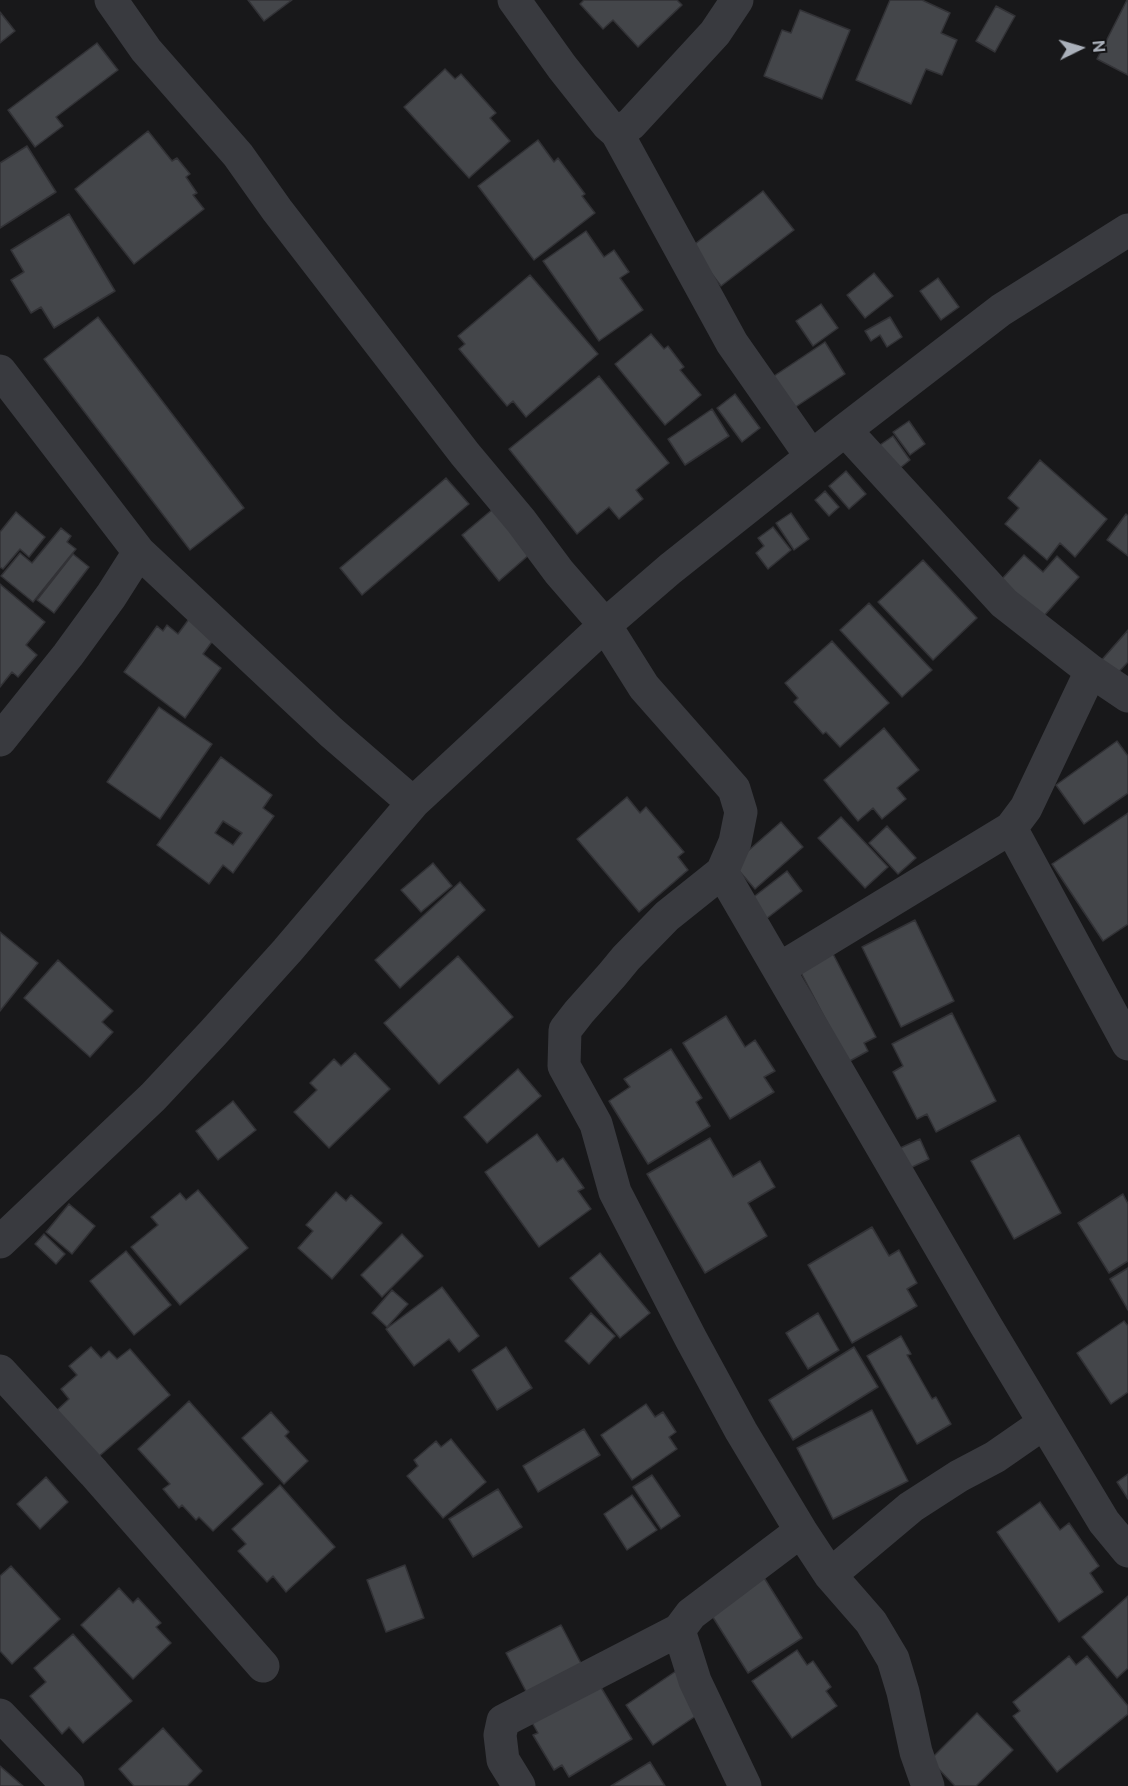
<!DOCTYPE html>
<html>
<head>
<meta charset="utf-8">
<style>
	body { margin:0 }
	#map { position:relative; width:1128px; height:1786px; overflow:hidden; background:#18181a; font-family:"Public Sans",sans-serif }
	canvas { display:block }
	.north { position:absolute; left:1050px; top:18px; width:60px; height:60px; -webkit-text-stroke:4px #131315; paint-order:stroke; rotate:85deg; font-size:16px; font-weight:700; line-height:24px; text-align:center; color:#aab0ba }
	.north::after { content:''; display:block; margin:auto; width:21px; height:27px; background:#aab0ba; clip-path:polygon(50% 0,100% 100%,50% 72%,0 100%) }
</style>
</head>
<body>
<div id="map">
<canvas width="1128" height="1786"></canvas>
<div class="north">N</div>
</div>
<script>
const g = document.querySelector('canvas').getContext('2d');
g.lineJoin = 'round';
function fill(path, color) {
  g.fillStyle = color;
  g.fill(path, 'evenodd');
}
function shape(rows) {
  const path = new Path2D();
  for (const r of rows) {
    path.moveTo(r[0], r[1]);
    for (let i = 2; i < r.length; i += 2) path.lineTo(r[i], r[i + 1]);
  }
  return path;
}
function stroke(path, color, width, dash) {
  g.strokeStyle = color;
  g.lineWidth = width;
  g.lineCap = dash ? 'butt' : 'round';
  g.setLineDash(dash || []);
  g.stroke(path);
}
const building = shape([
	[248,0,292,0,264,21,248,0],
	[584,0,677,0,682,5,638,47,613,20,603,29,580,4,584,0],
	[890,0,922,0,950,13,941,33,957,40,942,75,926,69,911,104,856,80,890,0],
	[1127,0,1128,0,1128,75,1097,59,1127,0],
	[996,6,1015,16,995,52,976,41,996,6],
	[800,10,850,30,822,99,764,76,782,30,791,33,800,10],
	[0,12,15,31,0,43,0,12],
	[97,43,118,70,56,117,63,126,35,147,8,110,97,43],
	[445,69,455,79,461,74,496,113,490,118,510,141,469,178,404,107,445,69],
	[148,131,172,161,177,158,190,174,186,177,197,193,193,195,204,209,134,264,75,189,148,131],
	[538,140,554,162,558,158,585,194,582,196,595,213,534,260,478,186,538,140],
	[27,146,56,192,0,228,0,163,27,146],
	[763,191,794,230,721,286,691,247,763,191],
	[69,214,115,291,54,328,41,307,31,313,11,280,24,272,11,250,69,214],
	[586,231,604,257,614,250,629,272,620,278,643,310,599,341,543,261,586,231],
	[874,273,893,296,865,318,847,295,874,273],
	[530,275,598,354,526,417,513,401,507,406,459,349,465,344,458,336,530,275],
	[938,278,959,307,941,320,920,291,938,278],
	[821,304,838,328,813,346,796,321,821,304],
	[98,317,244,508,190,550,44,359,98,317],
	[890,317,902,337,887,347,880,335,871,341,865,331,890,317],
	[651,334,664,349,668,346,684,367,680,370,701,395,665,425,615,364,651,334],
	[825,342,845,374,788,412,768,380,825,342],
	[599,376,669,463,636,490,643,499,619,519,609,507,577,534,509,449,599,376],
	[735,394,760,428,742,442,717,408,735,394],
	[712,409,729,436,685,465,668,439,712,409],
	[909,421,925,444,910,455,893,432,909,421],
	[893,436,910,460,895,472,877,447,893,436],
	[1040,460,1107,519,1075,557,1060,543,1047,560,1005,524,1019,508,1008,498,1040,460],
	[846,471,866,494,849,509,829,486,846,471],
	[446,478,469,504,362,595,340,568,446,478],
	[825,491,839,507,829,516,815,500,825,491],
	[493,509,530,554,499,581,462,535,493,509],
	[16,512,45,537,29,557,20,549,3,569,0,567,0,532,16,512],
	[791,513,809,539,794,550,776,523,791,513],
	[1126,514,1128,516,1128,556,1107,540,1126,514],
	[773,527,791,550,768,569,756,553,764,546,758,538,773,527],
	[61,528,71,536,67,542,76,549,33,602,1,576,20,553,32,563,61,528],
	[73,554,89,567,54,613,37,600,73,554],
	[1024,555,1043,572,1057,556,1079,577,1042,618,1001,580,1024,555],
	[923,560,977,618,933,660,878,602,923,560],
	[0,584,45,622,26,645,37,655,18,677,12,672,0,687,0,584],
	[869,603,932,670,902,697,840,630,869,603],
	[189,619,214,639,203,654,221,668,185,718,124,672,157,626,163,631,167,625,178,634,189,619],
	[1128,630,1128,662,1115,676,1099,663,1128,630],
	[832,641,889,703,840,747,826,732,823,734,794,702,798,698,785,683,832,641],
	[159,707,212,744,160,819,107,782,159,707],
	[884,728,919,770,897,788,906,799,882,819,873,808,858,821,824,780,884,728],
	[1117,741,1128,756,1128,793,1084,824,1056,785,1117,741],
	[221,757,272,795,263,808,274,816,233,873,223,865,209,884,157,845,221,757],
	[223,821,242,833,233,845,215,833,223,821],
	[627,797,640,813,646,807,684,852,678,857,688,870,639,912,577,839,627,797],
	[1128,813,1128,924,1103,941,1052,864,1128,813],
	[841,817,888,867,865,888,818,838,841,817],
	[781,822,803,847,755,889,733,864,781,822],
	[887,826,916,858,898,874,869,843,887,826],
	[433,863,452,886,421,912,401,890,433,863],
	[787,871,802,891,766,919,751,899,787,871],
	[460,882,485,910,400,988,375,960,460,882],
	[915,920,954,1001,901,1027,862,947,915,920],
	[0,932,38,963,0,1011,0,932],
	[831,950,876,1037,864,1043,868,1051,848,1062,798,967,831,950],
	[458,956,513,1017,439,1084,384,1023,458,956],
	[58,960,113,1011,102,1022,113,1032,90,1057,24,998,58,960],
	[952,1013,996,1101,936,1132,927,1114,917,1119,893,1072,903,1066,892,1044,952,1013],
	[726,1016,745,1047,755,1040,775,1071,764,1077,774,1092,730,1119,683,1043,726,1016],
	[671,1049,702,1098,696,1102,710,1126,648,1164,609,1101,630,1087,624,1079,671,1049],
	[355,1053,390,1089,329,1148,294,1112,317,1090,310,1083,334,1059,341,1066,355,1053],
	[518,1069,541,1096,487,1143,464,1117,518,1069],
	[233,1101,256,1130,218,1160,196,1131,233,1101],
	[537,1134,557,1162,563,1158,584,1188,578,1191,591,1209,539,1247,485,1172,537,1134],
	[1019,1135,1061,1213,1014,1239,971,1161,1019,1135],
	[710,1138,733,1177,760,1161,775,1187,748,1203,767,1236,705,1273,647,1174,710,1138],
	[920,1139,929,1159,908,1169,898,1149,920,1139],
	[198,1190,248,1248,180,1305,131,1247,158,1225,151,1217,180,1193,186,1200,198,1190],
	[336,1192,346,1201,351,1195,382,1223,332,1279,298,1248,313,1231,306,1225,336,1192],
	[1123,1194,1128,1204,1128,1261,1109,1273,1078,1223,1123,1194],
	[69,1204,95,1226,72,1254,46,1232,69,1204],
	[872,1227,889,1256,899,1250,917,1283,907,1289,917,1306,852,1343,808,1265,872,1227],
	[44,1234,65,1254,56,1264,35,1244,44,1234],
	[402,1234,423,1256,382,1297,361,1275,402,1234],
	[126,1251,171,1305,134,1335,90,1281,126,1251],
	[600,1253,650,1313,620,1338,570,1278,600,1253],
	[1128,1268,1128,1310,1110,1279,1128,1268],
	[442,1287,479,1336,459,1352,449,1339,414,1366,386,1329,442,1287],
	[392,1290,408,1304,387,1327,372,1313,392,1290],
	[591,1313,615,1336,589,1364,565,1341,591,1313],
	[818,1313,839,1350,808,1369,786,1333,818,1313],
	[1124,1321,1128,1326,1128,1392,1111,1404,1077,1353,1124,1321],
	[901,1336,911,1354,907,1355,932,1399,936,1397,951,1424,917,1444,867,1356,901,1336],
	[91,1347,101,1358,109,1351,117,1359,130,1349,170,1395,97,1458,56,1411,69,1399,61,1389,77,1375,69,1366,91,1347],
	[506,1347,532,1388,497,1410,472,1370,506,1347],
	[854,1347,878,1387,793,1440,769,1400,854,1347],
	[189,1401,263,1484,213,1531,199,1517,196,1520,182,1505,179,1508,163,1489,170,1484,138,1449,189,1401],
	[646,1404,655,1417,663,1412,676,1432,669,1437,677,1449,632,1480,601,1435,646,1404],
	[872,1410,908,1481,833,1519,797,1448,872,1410],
	[271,1412,289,1432,285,1436,308,1461,284,1484,242,1438,271,1412],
	[584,1429,600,1455,538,1492,523,1466,584,1429],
	[451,1439,486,1482,443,1518,407,1476,418,1466,414,1460,436,1441,441,1447,451,1439],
	[1128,1474,1128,1499,1117,1482,1128,1474],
	[652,1475,680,1516,661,1529,633,1487,652,1475],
	[46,1477,68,1502,40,1529,17,1504,46,1477],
	[280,1485,335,1547,286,1592,273,1576,267,1582,238,1551,246,1544,232,1529,280,1485],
	[498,1489,522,1527,473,1557,449,1519,498,1489],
	[632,1495,657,1530,627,1550,604,1514,632,1495],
	[1040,1502,1060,1530,1069,1523,1099,1566,1090,1573,1103,1592,1059,1622,997,1532,1040,1502],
	[405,1565,424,1618,386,1632,367,1580,405,1565],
	[11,1566,60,1619,12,1664,0,1651,0,1576,11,1566],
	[763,1576,802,1638,748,1673,709,1611,763,1576],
	[119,1588,133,1603,138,1598,161,1623,156,1627,171,1643,133,1679,81,1625,119,1588],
	[1128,1596,1128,1668,1117,1678,1082,1637,1128,1596],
	[561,1625,584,1669,529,1697,506,1653,561,1625],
	[73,1634,132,1701,83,1743,69,1727,62,1734,30,1696,46,1682,34,1668,73,1634],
	[797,1650,807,1665,813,1661,831,1687,826,1691,837,1706,792,1738,752,1681,797,1650],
	[1069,1656,1076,1665,1087,1656,1128,1706,1128,1714,1057,1772,1013,1716,1020,1711,1013,1702,1069,1656],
	[676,1671,703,1711,653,1745,626,1705,676,1671],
	[596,1679,632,1739,569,1777,562,1765,554,1770,533,1735,538,1733,530,1719,596,1679],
	[977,1713,1013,1750,976,1786,955,1786,930,1760,977,1713],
	[163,1728,202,1771,187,1786,134,1786,119,1769,163,1728],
	[650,1762,665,1786,611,1786,650,1762],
	[0,1766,23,1786,0,1786,0,1766]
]);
fill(building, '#44464a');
stroke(building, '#323236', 1.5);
stroke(shape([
	[111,0,146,50,238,155,277,210,465,454,521,521,559,572,605,625,644,687,734,789,741,812,735,842,722,872,667,916,626,958,612,975,579,1012,565,1030,564,1066,596,1124,615,1192,691,1339,741,1431,801,1531,830,1575,871,1622,893,1659,903,1692,916,1752,928,1786],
	[514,0,562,67,608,125,617,133,732,343,811,456],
	[617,133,631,124,715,33,737,0],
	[0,371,139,552,331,732,413,803],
	[845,430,1004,603,1091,671,1128,696],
	[0,740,68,655,111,596,139,552],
	[1011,828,1128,1044],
	[722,872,985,1324,1104,1522,1128,1551],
	[779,969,1011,828,1026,808,1091,671],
	[0,1242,153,1097,213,1033,287,951,413,803,605,625,670,569,845,430,1001,310,1128,230],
	[0,1371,94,1473,263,1666],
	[830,1575,911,1507,959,1476,995,1457,1044,1423],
	[0,1715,68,1786],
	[519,1786,503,1760,500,1735,503,1721,679,1630],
	[745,1786,695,1681,679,1630,691,1614,801,1531]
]), '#393a3f', 33);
</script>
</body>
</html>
